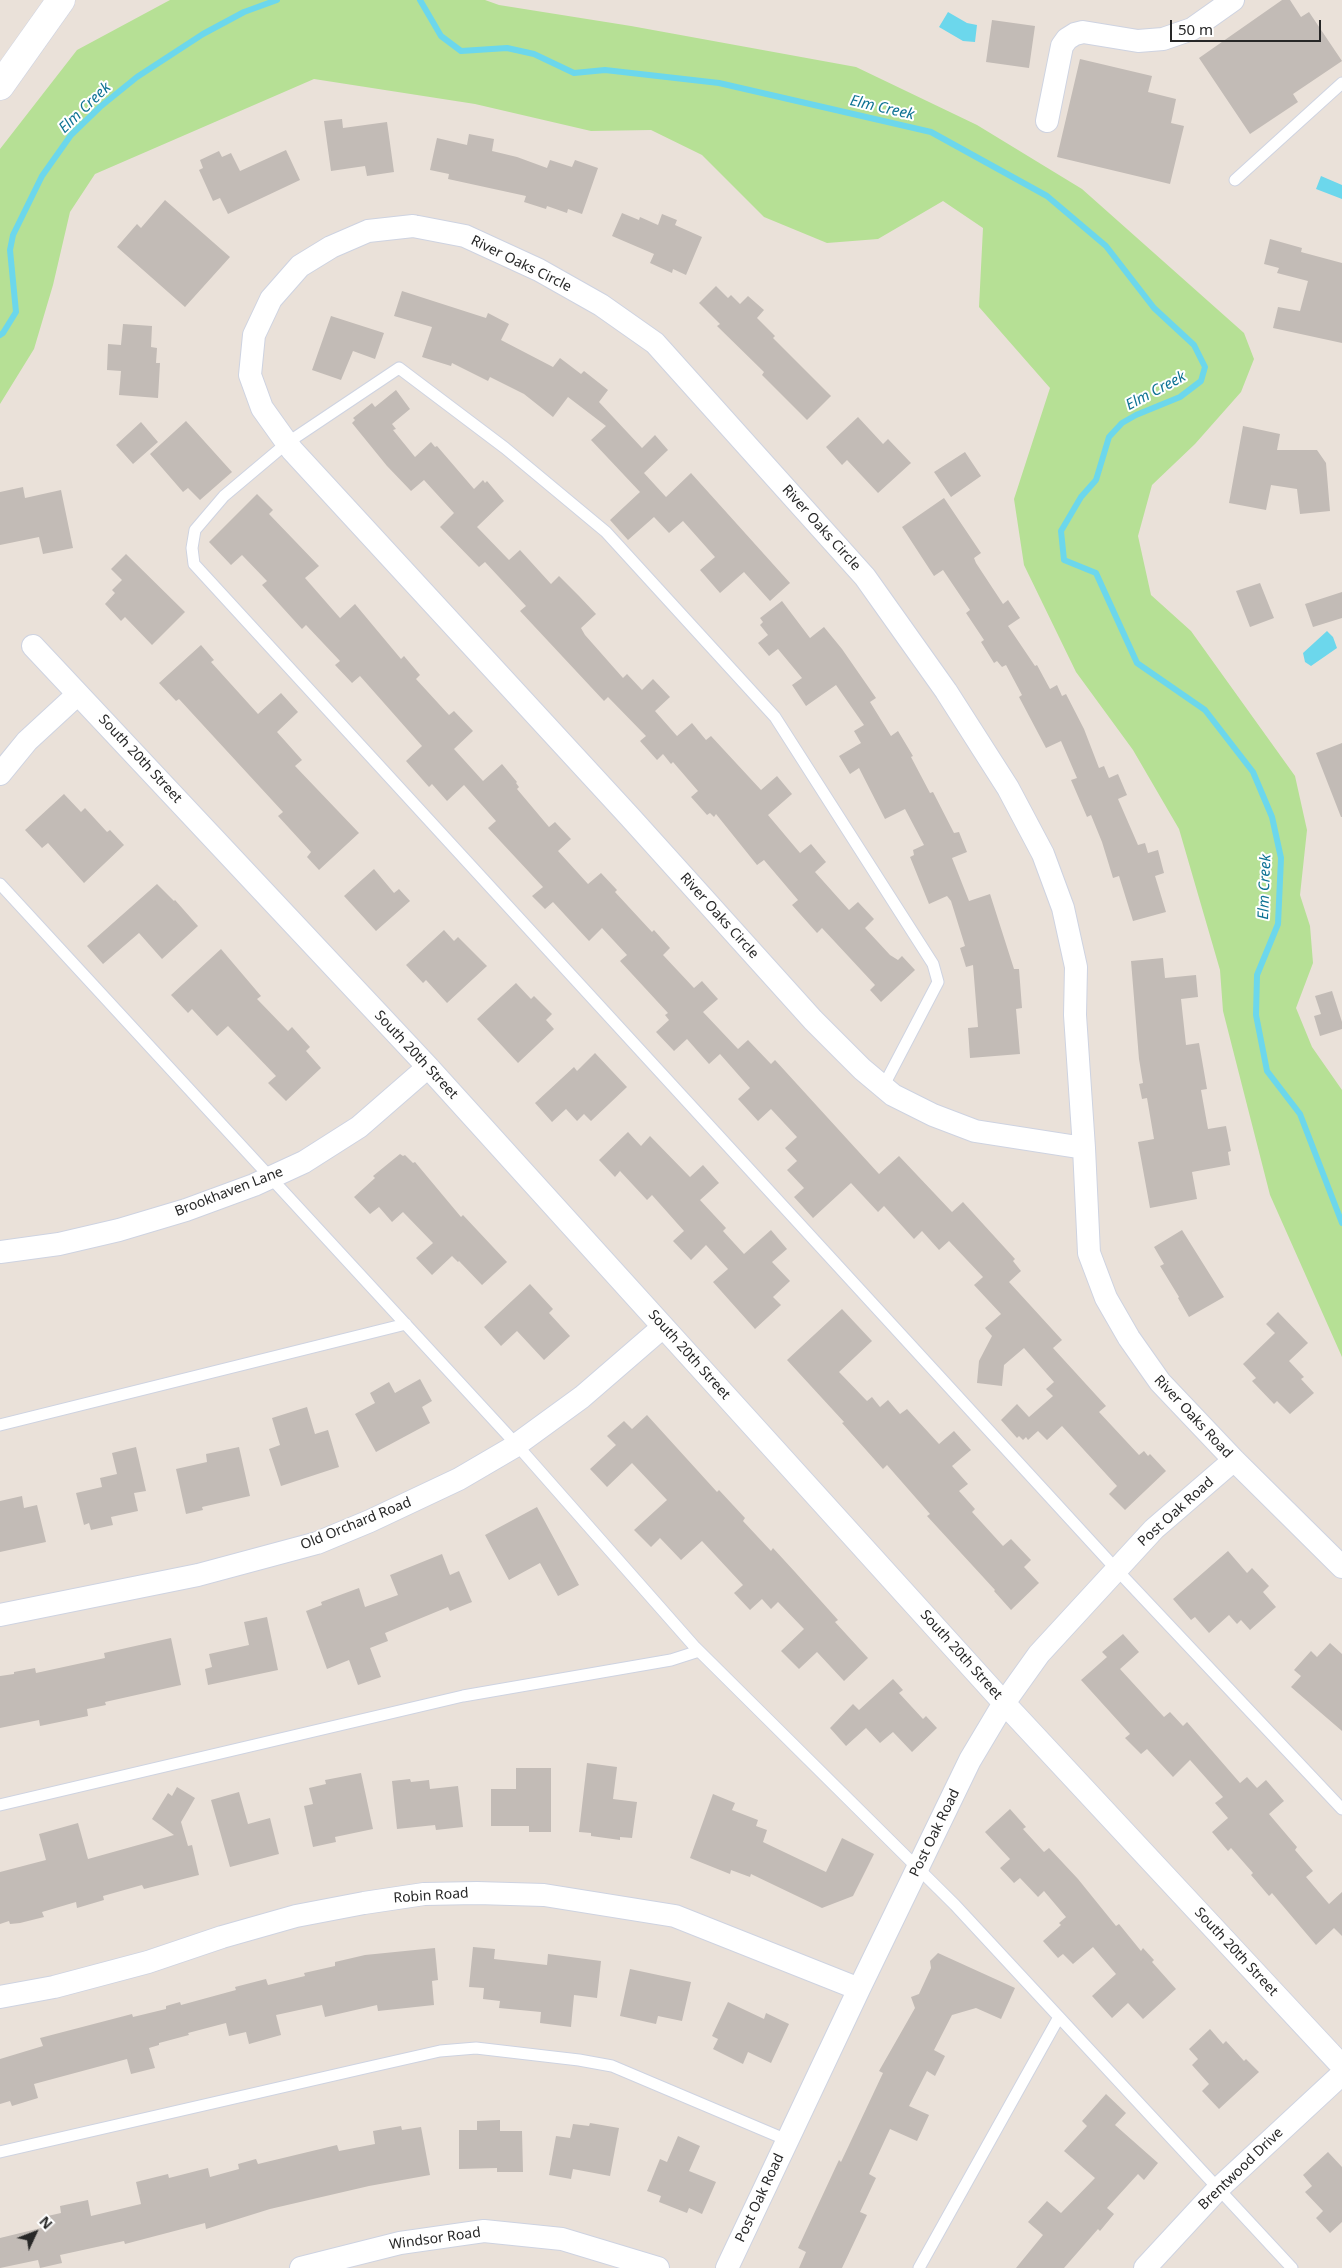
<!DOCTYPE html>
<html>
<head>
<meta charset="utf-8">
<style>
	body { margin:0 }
	#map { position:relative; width:1342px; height:2268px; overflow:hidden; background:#eae1d9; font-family:"Noto Sans",sans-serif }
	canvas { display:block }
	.north { position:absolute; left:10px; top:2208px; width:50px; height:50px; -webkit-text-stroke:4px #fff; paint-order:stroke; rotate:47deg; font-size:14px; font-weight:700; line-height:20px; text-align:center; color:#272727 }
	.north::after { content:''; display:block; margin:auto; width:18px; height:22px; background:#272727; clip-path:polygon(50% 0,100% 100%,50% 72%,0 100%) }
	.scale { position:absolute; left:1170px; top:20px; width:151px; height:22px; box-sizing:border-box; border:2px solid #272727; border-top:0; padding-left:6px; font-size:15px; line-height:18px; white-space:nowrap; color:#272727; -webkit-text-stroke:4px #fff; paint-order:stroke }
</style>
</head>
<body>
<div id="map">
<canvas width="1342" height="2268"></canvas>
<div class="north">N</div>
<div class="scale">50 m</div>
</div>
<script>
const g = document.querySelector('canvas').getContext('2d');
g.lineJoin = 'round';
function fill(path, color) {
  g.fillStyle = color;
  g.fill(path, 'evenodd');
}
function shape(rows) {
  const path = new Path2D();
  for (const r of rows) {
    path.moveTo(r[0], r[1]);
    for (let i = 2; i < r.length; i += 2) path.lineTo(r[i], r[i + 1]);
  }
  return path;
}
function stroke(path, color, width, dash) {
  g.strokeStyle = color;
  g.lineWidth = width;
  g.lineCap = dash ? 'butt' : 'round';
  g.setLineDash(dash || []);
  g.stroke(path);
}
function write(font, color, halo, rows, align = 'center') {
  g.font = font + ' "Noto Sans",sans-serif';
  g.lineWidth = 4;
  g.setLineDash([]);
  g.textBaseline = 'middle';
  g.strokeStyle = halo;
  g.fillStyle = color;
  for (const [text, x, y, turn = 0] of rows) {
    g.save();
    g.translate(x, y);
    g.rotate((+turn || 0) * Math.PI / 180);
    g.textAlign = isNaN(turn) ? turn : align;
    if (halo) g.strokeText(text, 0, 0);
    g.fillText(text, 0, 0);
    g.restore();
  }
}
fill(shape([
	[170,0,485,0,499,5,631,26,856,67,977,125,1082,189,1244,333,1254,359,1241,392,1195,444,1152,485,1138,536,1151,595,1191,631,1295,776,1307,830,1300,895,1310,926,1313,963,1296,1008,1312,1047,1342,1090,1342,1357,1270,1195,1223,1011,1220,970,1179,829,1133,750,1076,672,1024,565,1014,499,1050,388,979,307,983,228,943,201,878,239,827,243,764,217,702,155,651,130,591,131,475,104,314,79,95,174,70,212,53,285,34,349,0,404,0,149,77,50]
]), '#b6e095');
fill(shape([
	[948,12,967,23,977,25,975,42,963,41,939,27],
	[1321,176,1342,185,1342,199,1316,189],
	[1327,631,1333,637,1337,648,1311,666,1305,662,1303,653]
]), '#6cd7ec');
stroke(shape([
	[420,0,441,36,461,51,507,48,534,54,574,73,605,70,719,83,931,132,1047,196,1106,246,1154,308,1194,345,1205,367,1201,381,1180,397,1136,415,1122,423,1109,437,1096,480,1081,497,1061,531,1064,560,1096,573,1137,663,1205,710,1253,772,1272,817,1281,858,1278,924,1257,975,1256,1015,1267,1071,1300,1114,1342,1223],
	[0,335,3,333,16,312,10,250,13,235,42,176,71,135,100,107,137,77,203,34,244,12,277,0]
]), '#6cd7ec', 6);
fill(shape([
	[1282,0,1290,0,1301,17,1309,12,1342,61,1293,94,1298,102,1250,134,1199,58],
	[992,20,1035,26,1029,68,986,62],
	[1080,59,1152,76,1148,92,1176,99,1171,123,1184,126,1170,184,1057,157],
	[342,119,343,128,387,122,394,172,367,176,365,166,331,171,324,121],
	[469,134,494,139,492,151,517,157,547,168,550,160,572,167,575,160,598,168,582,214,568,209,567,213,547,206,546,209,524,202,526,196,448,179,449,174,430,170,437,138,467,145],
	[286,150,300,180,228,214,220,198,213,201,199,170,203,168,200,160,219,151,222,157,231,153,240,171],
	[165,200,230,257,185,307,117,247,137,224,141,228],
	[622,213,639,220,640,217,658,225,662,214,677,220,675,225,702,237,686,275,673,269,672,273,650,263,654,254,612,236],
	[1270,239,1302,248,1301,252,1342,263,1342,343,1273,328,1278,307,1300,311,1308,281,1277,273,1279,268,1264,264],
	[716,286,728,298,731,295,740,304,748,296,764,310,757,318,775,336,773,338,831,396,807,420,762,375,764,372,717,326,720,324,699,303],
	[402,291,486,318,488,313,509,324,501,340,553,367,560,358,581,374,584,371,608,390,599,402,642,448,655,435,668,450,644,473,666,497,691,473,790,583,770,601,744,572,720,593,700,570,715,557,683,521,669,533,654,517,628,540,610,520,640,492,591,440,606,426,568,397,553,417,524,394,490,377,488,381,452,363,451,366,422,357,432,327,394,316],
	[331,316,384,333,375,359,353,351,341,380,312,370],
	[123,324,152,326,151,347,157,348,156,363,160,363,158,398,119,395,121,371,107,370,108,344,121,345],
	[396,390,410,409,392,424,396,429,393,430,415,457,431,442,435,447,437,446,474,489,483,480,485,483,487,481,504,501,477,527,509,560,520,550,551,584,559,576,579,596,596,614,581,628,585,635,623,678,627,674,642,690,653,679,670,697,655,711,677,736,692,723,706,740,711,736,761,790,777,776,792,794,768,815,800,853,811,844,826,862,815,872,849,910,858,902,874,919,865,928,890,955,898,960,902,956,915,970,881,1002,870,990,875,985,822,928,817,933,792,905,798,900,764,860,757,865,716,814,714,817,710,813,707,815,691,797,698,791,673,762,671,764,663,754,657,760,640,741,646,736,608,697,604,701,520,611,526,606,485,562,479,567,440,527,454,513,424,480,411,491,387,466,352,423,355,420,353,418,372,403,375,407],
	[858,417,883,444,888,439,911,463,878,493,847,460,842,465,826,447],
	[186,421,232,472,200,500,188,488,183,492,150,454],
	[141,422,158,442,133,464,116,445],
	[1243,426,1280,434,1277,450,1317,450,1326,463,1330,511,1300,514,1297,489,1271,485,1266,510,1229,503],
	[965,452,981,476,951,497,934,472],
	[23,487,25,498,61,490,73,548,43,554,39,537,0,545,0,492],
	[257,494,273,510,269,514,319,566,305,578,340,618,355,604,401,659,404,656,420,675,416,679,449,715,454,711,473,731,454,749,483,781,502,764,517,782,516,783,519,787,517,789,549,827,555,822,571,839,558,851,588,884,601,873,617,890,615,892,652,932,654,930,670,948,663,955,694,988,702,981,718,999,703,1012,738,1049,748,1040,771,1064,775,1060,879,1174,899,1156,952,1212,963,1202,1015,1259,1013,1261,1021,1271,1009,1282,1062,1340,1053,1348,1106,1406,1099,1412,1139,1455,1144,1451,1148,1456,1150,1454,1166,1471,1125,1510,1109,1494,1117,1486,1062,1426,1047,1440,1038,1431,1028,1440,1026,1437,1023,1440,1019,1436,1017,1438,1001,1420,1017,1404,1029,1417,1053,1396,1046,1389,1054,1382,1024,1348,1004,1365,1002,1386,977,1383,979,1361,992,1336,985,1328,1001,1314,974,1285,983,1277,949,1241,939,1250,922,1231,914,1239,884,1206,878,1212,851,1183,813,1218,794,1197,804,1188,787,1170,797,1161,785,1148,797,1137,771,1109,758,1121,738,1099,750,1088,720,1054,709,1064,687,1039,674,1051,656,1032,669,1020,665,1015,668,1013,620,961,627,955,602,928,589,941,553,902,545,909,532,896,543,887,488,828,496,821,464,785,447,801,432,784,429,787,406,761,422,746,360,676,352,683,335,665,340,661,306,625,302,629,262,585,267,581,242,555,231,565,209,542],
	[944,498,981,553,974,558,976,563,1003,604,1008,600,1020,618,1008,626,1035,666,1037,665,1050,689,1057,685,1062,696,1066,694,1084,729,1099,768,1104,766,1109,778,1118,774,1127,795,1118,799,1138,845,1145,843,1148,853,1158,850,1164,873,1155,876,1166,912,1133,921,1119,876,1113,878,1102,842,1091,815,1087,817,1071,780,1077,778,1061,741,1046,748,1019,697,1022,695,1006,665,1002,667,997,661,994,663,981,642,984,640,966,613,970,610,943,570,934,576,902,527],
	[126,554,185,612,152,645,125,617,121,621,105,604,115,593,112,590,122,580,111,569],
	[1260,583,1274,618,1250,627,1236,591],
	[1342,592,1342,618,1313,627,1305,604],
	[782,601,810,638,824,627,842,649,876,698,870,702,891,736,898,731,913,756,911,757,930,793,933,792,954,833,959,832,967,852,952,858,969,901,990,894,1014,969,1019,969,1022,1008,1016,1009,1020,1054,970,1058,968,1028,978,1027,973,965,966,967,960,948,965,946,951,901,947,896,929,904,910,857,914,855,913,850,924,845,905,809,885,819,859,768,850,774,839,756,861,743,854,731,864,725,836,685,806,706,792,685,802,678,778,649,769,656,758,643,768,635,760,625,763,622,760,618],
	[201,645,214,660,211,662,258,714,281,693,298,712,277,732,302,760,295,766,359,833,319,870,307,857,311,852,278,816,283,812,179,699,176,701,159,683],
	[1342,743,1342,817,1341,817,1316,753],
	[64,794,81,812,85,808,107,832,110,830,124,845,84,883,48,843,42,848,25,830],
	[374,869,394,893,399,889,410,901,376,931,344,896],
	[157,884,174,901,175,900,198,926,162,959,139,933,103,964,87,946],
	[444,930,454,941,458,937,487,966,447,1003,426,980,423,983,406,965],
	[221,949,261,996,257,999,288,1031,292,1027,310,1047,306,1051,321,1068,286,1101,268,1083,276,1076,228,1026,217,1036,192,1009,188,1013,171,995],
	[1163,958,1165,978,1196,975,1198,997,1181,999,1186,1045,1199,1043,1207,1089,1201,1090,1208,1129,1226,1126,1231,1151,1228,1152,1230,1165,1192,1172,1197,1199,1150,1208,1138,1142,1154,1139,1147,1098,1142,1099,1139,1084,1143,1083,1139,1059,1131,961],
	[516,983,531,999,534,996,552,1014,546,1020,554,1029,518,1063,477,1019],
	[1332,991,1342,1022,1342,1029,1320,1036,1314,1016,1321,1014,1315,996],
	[595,1053,627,1087,591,1121,584,1114,577,1121,566,1109,552,1122,535,1103,574,1067,577,1071],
	[628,1132,641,1146,650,1136,690,1177,703,1165,719,1183,700,1200,726,1228,723,1231,744,1254,771,1230,787,1249,772,1262,790,1281,773,1297,781,1305,755,1329,713,1282,728,1269,706,1245,691,1260,673,1241,684,1231,652,1195,647,1200,620,1171,615,1177,599,1160],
	[400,1154,403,1156,405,1155,413,1163,415,1162,461,1217,463,1215,507,1262,482,1285,459,1261,458,1262,452,1256,432,1275,416,1258,433,1243,403,1212,392,1222,379,1207,370,1214,354,1197,375,1178,373,1176],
	[1182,1230,1224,1297,1189,1317,1178,1298,1179,1297,1160,1266,1164,1264,1154,1247],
	[530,1284,553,1309,549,1313,570,1336,544,1360,517,1331,501,1346,484,1327],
	[842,1309,872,1341,839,1372,867,1401,872,1397,880,1407,888,1400,900,1414,907,1409,939,1444,954,1431,971,1450,952,1466,968,1484,959,1491,975,1509,972,1512,1003,1546,1011,1539,1031,1560,1024,1567,1039,1583,1011,1610,994,1591,995,1590,927,1516,930,1514,887,1465,883,1469,842,1423,844,1422,787,1360],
	[1278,1312,1308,1343,1289,1361,1304,1377,1301,1379,1314,1393,1290,1414,1277,1401,1274,1404,1252,1381,1256,1378,1243,1364,1275,1333,1266,1324],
	[420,1379,432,1401,422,1407,430,1423,376,1452,355,1414,375,1403,370,1393,389,1382,395,1393],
	[307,1407,315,1434,328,1430,339,1467,281,1486,269,1449,280,1445,272,1418],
	[647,1415,717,1492,719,1490,745,1518,743,1521,771,1551,773,1548,795,1572,838,1620,835,1622,868,1658,844,1681,817,1652,799,1669,781,1651,804,1629,778,1602,771,1609,762,1599,750,1610,734,1593,743,1585,702,1541,681,1560,660,1538,651,1547,634,1530,667,1500,632,1463,607,1487,590,1469,616,1445,607,1436,624,1421,632,1429],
	[136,1447,146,1491,134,1493,138,1511,111,1517,113,1525,91,1530,89,1523,84,1525,76,1493,102,1487,100,1478,117,1474,112,1453],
	[239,1447,250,1496,202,1507,203,1510,186,1514,176,1469,207,1462,206,1454],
	[22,1496,24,1508,37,1505,46,1542,0,1552,0,1501],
	[537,1507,579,1585,558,1596,540,1563,509,1580,485,1535],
	[1228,1551,1247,1573,1252,1568,1269,1586,1263,1592,1276,1607,1250,1630,1241,1620,1237,1624,1229,1615,1209,1633,1195,1617,1191,1620,1173,1599],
	[442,1554,450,1575,459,1571,472,1602,450,1611,448,1607,385,1633,388,1641,370,1648,381,1677,358,1685,349,1660,327,1669,306,1611,322,1605,321,1602,359,1588,365,1607,398,1595,390,1575],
	[267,1617,278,1670,208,1685,205,1669,212,1667,209,1654,249,1645,244,1622],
	[1123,1634,1139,1652,1120,1669,1164,1717,1170,1712,1183,1726,1187,1722,1240,1783,1247,1777,1257,1788,1266,1780,1284,1801,1269,1814,1297,1847,1295,1850,1313,1871,1306,1877,1329,1904,1342,1892,1342,1936,1334,1928,1316,1945,1272,1893,1269,1896,1251,1875,1253,1873,1231,1848,1228,1851,1212,1832,1228,1818,1215,1803,1223,1797,1190,1760,1173,1777,1147,1749,1141,1754,1125,1738,1130,1734,1081,1680,1107,1657,1102,1652],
	[171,1638,181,1685,105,1702,106,1705,87,1709,88,1716,40,1726,39,1720,0,1728,0,1676,14,1674,14,1672,35,1668,36,1673,105,1658,104,1653],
	[1330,1643,1342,1654,1342,1731,1291,1687,1301,1676,1294,1670,1311,1651,1317,1657],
	[893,1679,903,1690,899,1693,923,1719,926,1716,937,1728,912,1752,893,1732,880,1743,866,1728,846,1746,830,1728,853,1704,859,1710],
	[587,1763,617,1767,613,1799,637,1802,632,1838,620,1837,620,1840,591,1836,591,1833,579,1832],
	[516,1768,551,1768,551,1832,529,1832,529,1826,491,1826,491,1789,516,1789],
	[361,1773,373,1829,335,1837,336,1842,313,1847,304,1806,313,1804,309,1788,326,1784,325,1780],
	[410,1779,411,1782,429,1780,430,1789,458,1786,463,1827,436,1830,435,1825,397,1829,392,1781],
	[177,1787,195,1798,181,1822,188,1846,192,1845,199,1875,144,1889,142,1885,103,1896,104,1900,77,1908,76,1902,42,1912,44,1917,20,1923,10,1924,9,1921,0,1924,0,1872,46,1860,39,1834,78,1823,88,1859,174,1835,152,1819,168,1793,172,1796],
	[239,1792,248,1824,270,1818,279,1854,230,1867,211,1800],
	[713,1794,735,1803,732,1810,758,1820,756,1826,767,1830,763,1842,826,1872,842,1838,874,1854,853,1896,822,1908,751,1874,750,1877,731,1870,730,1874,690,1858],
	[1010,1809,1026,1827,1023,1829,1044,1852,1049,1848,1078,1879,1116,1926,1119,1924,1141,1951,1143,1948,1154,1960,1152,1962,1176,1989,1143,2019,1128,2003,1112,2018,1092,1996,1116,1974,1093,1947,1073,1964,1063,1954,1058,1958,1043,1941,1061,1925,1059,1923,1066,1917,1044,1891,1038,1897,1020,1878,1014,1883,1000,1868,1010,1859,985,1832],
	[473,1947,495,1949,494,1959,547,1965,548,1954,601,1961,597,1998,574,1995,571,2027,540,2023,541,2012,499,2008,500,2001,483,1999,484,1988,469,1987],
	[435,1948,438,1980,432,1981,434,2005,378,2011,377,2005,325,2017,322,2005,276,2015,281,2035,249,2044,246,2032,229,2036,226,2023,188,2033,189,2035,159,2043,159,2045,149,2048,155,2068,131,2074,127,2059,34,2084,38,2098,12,2106,10,2101,0,2104,0,2059,43,2046,40,2038,132,2014,133,2017,166,2009,166,2006,180,2002,181,2005,236,1990,235,1987,266,1979,268,1985,305,1976,304,1973,335,1966,335,1962,365,1955],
	[938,1953,1015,1988,1001,2019,976,2008,952,2015,934,2050,945,2056,935,2076,927,2071,909,2106,929,2115,917,2141,890,2129,869,2174,876,2178,860,2212,867,2215,842,2268,799,2268,806,2252,798,2248,839,2160,841,2162,883,2073,879,2071,915,2008,911,1997,919,1994,931,1968,930,1961],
	[630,1969,691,1982,682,2021,658,2016,656,2024,620,2016],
	[728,2002,764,2019,766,2013,789,2024,771,2063,748,2052,743,2064,713,2049,718,2039,712,2036],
	[1210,2029,1223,2044,1226,2041,1244,2061,1246,2059,1259,2072,1219,2109,1202,2091,1209,2084,1192,2065,1198,2059,1189,2049],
	[1106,2094,1126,2113,1115,2125,1158,2163,1144,2180,1138,2174,1107,2208,1114,2214,1100,2231,1098,2229,1064,2268,1016,2268,1043,2235,1028,2222,1047,2201,1061,2213,1095,2178,1064,2151,1087,2126,1082,2121],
	[500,2120,500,2131,522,2131,523,2172,497,2172,497,2168,459,2169,459,2130,477,2130,477,2121],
	[590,2123,619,2128,610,2176,573,2169,571,2179,549,2175,556,2136,570,2138,573,2124,589,2126],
	[401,2126,402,2130,421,2127,430,2175,369,2186,270,2209,206,2229,205,2223,125,2244,124,2241,60,2255,62,2263,40,2268,38,2260,0,2268,0,2238,45,2227,43,2217,61,2213,60,2206,88,2200,91,2216,141,2204,136,2182,168,2174,169,2178,208,2168,210,2177,239,2169,238,2164,256,2159,258,2164,337,2145,339,2151,375,2144,373,2131],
	[678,2136,700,2146,689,2171,716,2182,702,2214,689,2208,687,2213,659,2202,661,2196,647,2191,660,2159,667,2162],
	[1328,2152,1342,2167,1342,2222,1330,2233,1316,2218,1323,2211,1305,2192,1312,2186,1303,2175]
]), '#c2bbb6');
const lane = shape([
	[1235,180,1342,83],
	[0,884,516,1444,694,1646,955,1905,1292,2268],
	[883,1087,938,982,933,964,775,717,606,532,505,448,399,368,287,443,224,496,195,530,192,548,194,564,1116,1569,1342,1809],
	[0,1425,406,1324],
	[0,1805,463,1696,671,1660,699,1651],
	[0,2152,365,2068,440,2051,476,2048,579,2060,612,2066,787,2140],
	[919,2268,1059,2017]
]);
const street = shape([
	[1047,121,1062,46,1067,39,1075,34,1083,32,1138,41,1163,39,1192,29,1233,0],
	[413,226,465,236,539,270,601,305,655,343,865,577,946,691,1008,788,1043,854,1063,908,1076,967,1075,1015,1084,1148,975,1131,933,1115,893,1095,862,1069,813,1020,630,817,292,450,262,408,250,375,254,335,271,299,300,266,331,247,368,231,413,226],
	[33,646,428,1067,1004,1703,1342,2066],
	[0,774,27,741,78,694],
	[1084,1148,1089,1253,1106,1298,1129,1338,1160,1382,1234,1460,1342,1567],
	[0,1252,59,1244,119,1230,186,1210,254,1185,304,1162,359,1127,428,1067],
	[0,1615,198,1575,317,1543,370,1521,459,1479,512,1448,582,1397,663,1327],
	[0,1997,54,1987,148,1962,222,1937,296,1916,364,1903,424,1894,477,1893,544,1895,675,1916,859,1989],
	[301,2268,400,2243,484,2231,562,2239,658,2268],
	[727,2268,859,1989,970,1760,1004,1703,1039,1654,1154,1529,1234,1460],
	[1145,2268,1219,2188,1342,2074]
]);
const secondary = shape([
	[0,86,61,0]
]);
stroke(lane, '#ced3e1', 13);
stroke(street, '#ced3e1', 24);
stroke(secondary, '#ced3e1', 29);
stroke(lane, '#fff', 11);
stroke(street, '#fff', 22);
stroke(secondary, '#fff', 28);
write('14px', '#272727', '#fff', [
	["River Oaks Circle",521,264,26],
	["River Oaks Circle",821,528,48],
	["South 20th Street",140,759,47],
	["River Oaks Circle",719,916,48],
	["South 20th Street",416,1055,47],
	["Brookhaven Lane",229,1192,-21],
	["South 20th Street",689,1355,48],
	["River Oaks Road",1193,1417,47],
	["Post Oak Road",1176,1512,-42],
	["Old Orchard Road",356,1524,-22],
	["South 20th Street",961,1655,48],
	["Post Oak Road",935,1833,-64],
	["Robin Road",431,1896,-4],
	["South 20th Street",1236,1952,47],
	["Brentwood Drive",1241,2169,-44],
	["Post Oak Road",760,2198,-65],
	["Windsor Road",435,2239,-8]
]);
write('italic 15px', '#0f7394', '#fff', [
	["Elm Creek",85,108,-44],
	["Elm Creek",882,108,13],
	["Elm Creek",1156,391,-28],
	["Elm Creek",1265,887,-88]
]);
</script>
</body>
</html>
